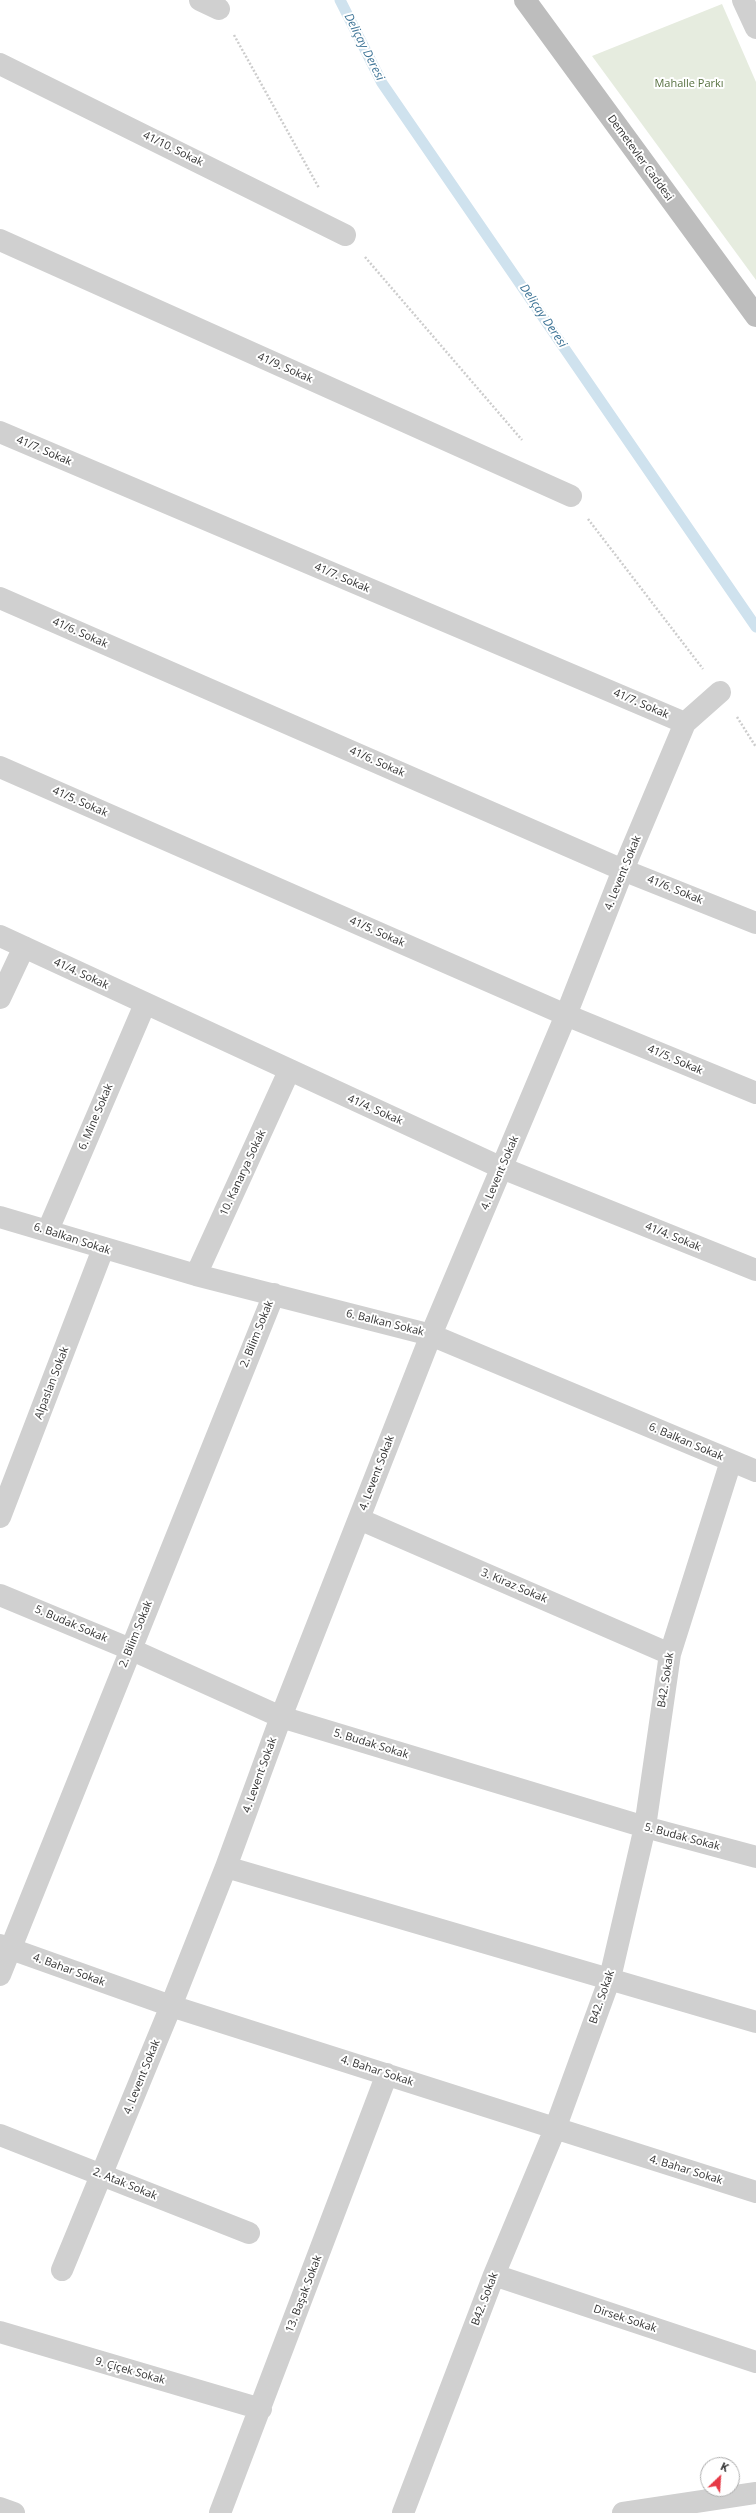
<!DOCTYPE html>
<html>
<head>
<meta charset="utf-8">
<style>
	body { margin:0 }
	#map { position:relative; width:756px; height:2513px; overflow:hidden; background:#fff; font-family:"Open Sans",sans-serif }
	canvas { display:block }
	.north { position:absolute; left:700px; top:2457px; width:40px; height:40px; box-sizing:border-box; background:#fff; border:1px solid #adadad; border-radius:50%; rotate:25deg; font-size:11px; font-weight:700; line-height:16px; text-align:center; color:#333 }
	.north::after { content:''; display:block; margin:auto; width:14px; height:18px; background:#e63946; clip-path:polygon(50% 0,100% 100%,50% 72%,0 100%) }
</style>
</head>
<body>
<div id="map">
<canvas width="756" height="2513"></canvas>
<div class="north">K</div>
</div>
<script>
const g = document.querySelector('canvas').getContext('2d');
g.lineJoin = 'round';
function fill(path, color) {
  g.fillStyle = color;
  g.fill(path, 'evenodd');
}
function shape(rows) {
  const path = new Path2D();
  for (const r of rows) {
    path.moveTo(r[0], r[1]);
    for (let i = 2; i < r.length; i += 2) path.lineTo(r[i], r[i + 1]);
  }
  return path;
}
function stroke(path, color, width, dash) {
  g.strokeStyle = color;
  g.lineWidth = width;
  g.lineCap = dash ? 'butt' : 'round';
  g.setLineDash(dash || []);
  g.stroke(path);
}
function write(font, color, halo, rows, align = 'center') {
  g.font = font + ' "Open Sans",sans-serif';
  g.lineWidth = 4;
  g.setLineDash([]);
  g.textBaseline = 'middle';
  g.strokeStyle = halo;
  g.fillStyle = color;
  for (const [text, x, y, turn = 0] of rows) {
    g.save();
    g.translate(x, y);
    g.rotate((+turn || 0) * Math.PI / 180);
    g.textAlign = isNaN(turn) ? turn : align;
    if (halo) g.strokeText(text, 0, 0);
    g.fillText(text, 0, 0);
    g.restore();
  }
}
fill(shape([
	[722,4,756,82,756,280,592,56]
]), '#e6ecdf');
stroke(shape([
	[340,0,382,83,756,627]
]), '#cfe2ee', 11);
stroke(shape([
	[234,35,319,188],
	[365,257,522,440],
	[588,519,703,669],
	[737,717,756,747]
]), '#cdcdcd', 2.5, [2, 2]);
stroke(shape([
	[200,0,219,9],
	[743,0,756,28],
	[0,64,345,235],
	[0,240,571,496],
	[0,432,685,723],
	[0,598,623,870,756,923],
	[0,767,566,1015,756,1093],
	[0,936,502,1168,756,1270],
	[0,998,24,947],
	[0,1217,196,1275,431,1335,756,1471],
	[48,1230,145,1004],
	[196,1275,289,1071],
	[0,1517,103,1249],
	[359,1519,670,1654],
	[0,1595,130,1649,281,1717,645,1827,756,1857],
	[226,1867,756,2022],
	[0,1945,171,2006,756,2192],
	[0,1975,274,1294],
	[0,2135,249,2233],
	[62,2270,171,2006,226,1867,281,1717,431,1335,566,1015,623,870,685,723,720,692],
	[494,2275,756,2362],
	[0,2332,261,2409],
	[0,2508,14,2513],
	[220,2513,387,2074],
	[403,2513,494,2275,555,2129,610,1978,645,1827,670,1654,731,1461],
	[623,2513,756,2493]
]), '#d0d0d0', 22);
stroke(shape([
	[525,0,756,316]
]), '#bdbdbd', 22);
write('11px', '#56703f', '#fff', [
	["Mahalle Parkı",689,84]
]);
write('11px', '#333', '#fff', [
	["41/10. Sokak",173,149,26],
	["Demetevler Caddesi",640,158,54],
	["41/9. Sokak",285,368,24],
	["41/7. Sokak",44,451,23],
	["41/7. Sokak",342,578,23],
	["41/6. Sokak",80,633,24],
	["41/7. Sokak",641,704,23],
	["41/6. Sokak",377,762,24],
	["41/5. Sokak",80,802,24],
	["4. Levent Sokak",623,873,-68],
	["41/6. Sokak",675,890,22],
	["41/5. Sokak",377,932,24],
	["41/4. Sokak",81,974,25],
	["41/5. Sokak",675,1060,23],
	["41/4. Sokak",375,1110,24],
	["6. Mine Sokak",96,1117,-67],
	["10. Kanarya Sokak",243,1173,-65],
	["4. Levent Sokak",500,1173,-67],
	["41/4. Sokak",673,1237,22],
	["6. Balkan Sokak",72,1239,18],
	["6. Balkan Sokak",385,1323,14],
	["2. Bilim Sokak",257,1334,-68],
	["Alpaslan Sokak",52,1383,-69],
	["6. Balkan Sokak",686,1442,23],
	["4. Levent Sokak",377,1473,-69],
	["3. Kiraz Sokak",514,1586,23],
	["5. Budak Sokak",71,1624,23],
	["2. Bilim Sokak",136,1634,-68],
	["B42. Sokak",666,1680,-81],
	["5. Budak Sokak",371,1744,17],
	["4. Levent Sokak",260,1775,-70],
	["5. Budak Sokak",682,1837,15],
	["4. Bahar Sokak",69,1970,20],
	["B42. Sokak",602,1997,-71],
	["4. Bahar Sokak",377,2071,18],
	["4. Levent Sokak",142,2077,-68],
	["4. Bahar Sokak",686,2170,17],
	["2. Atak Sokak",125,2184,22],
	["13. Başak Sokak",304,2294,-69],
	["B42. Sokak",485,2299,-69],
	["Dirsek Sokak",625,2319,18],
	["9. Çiçek Sokak",130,2371,16]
]);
write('italic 12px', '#3f7597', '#fff', [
	["Deliçay Deresi",364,47,63],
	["Deliçay Deresi",543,316,56]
]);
</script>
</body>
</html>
